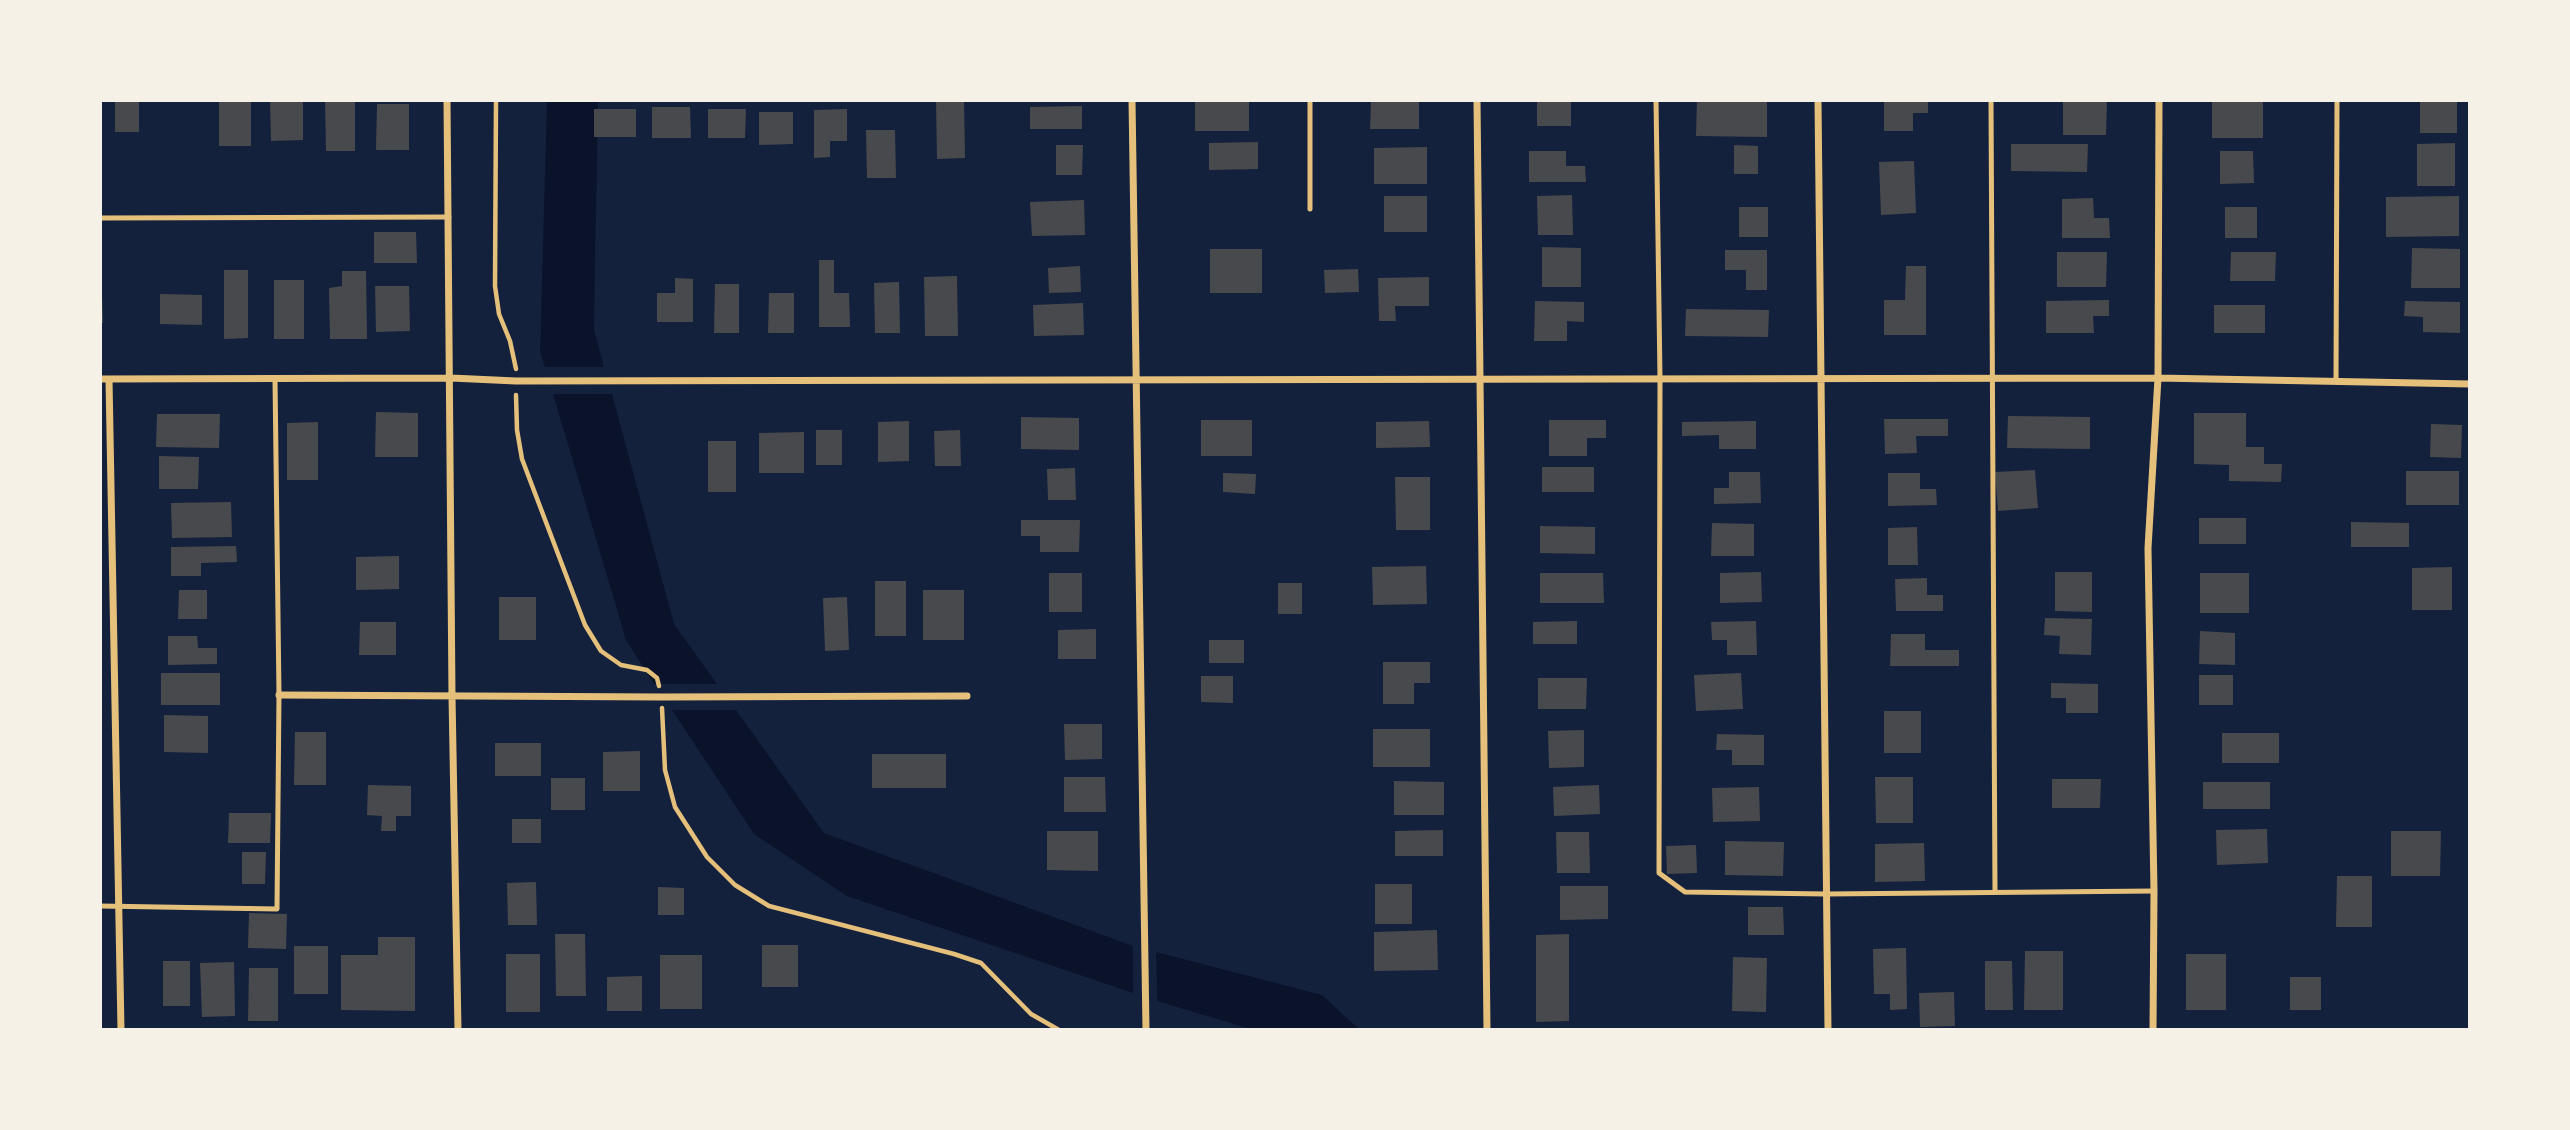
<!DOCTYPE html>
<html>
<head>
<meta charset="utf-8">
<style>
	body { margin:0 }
	#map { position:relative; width:2570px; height:1130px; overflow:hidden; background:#14213d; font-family:Signika,sans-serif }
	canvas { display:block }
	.frame { position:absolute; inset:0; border:102px solid #f6f1e7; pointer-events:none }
</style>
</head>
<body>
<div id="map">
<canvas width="2570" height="1130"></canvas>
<div class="frame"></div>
</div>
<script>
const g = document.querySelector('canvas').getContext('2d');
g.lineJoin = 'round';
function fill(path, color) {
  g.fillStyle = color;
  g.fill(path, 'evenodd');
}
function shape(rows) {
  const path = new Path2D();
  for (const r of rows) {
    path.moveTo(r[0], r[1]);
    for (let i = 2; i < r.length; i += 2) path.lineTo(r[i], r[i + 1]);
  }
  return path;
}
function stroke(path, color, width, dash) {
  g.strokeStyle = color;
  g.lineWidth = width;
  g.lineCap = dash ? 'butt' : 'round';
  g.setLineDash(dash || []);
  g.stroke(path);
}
fill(shape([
	[547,100,598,100,594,330,604,367,545,367,540,352],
	[553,394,612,394,674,624,717,684,654,684,626,640],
	[672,710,736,710,824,833,1133,946,1133,993,847,896,754,834],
	[1156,952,1322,995,1360,1030,1254,1030,1157,1001]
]), '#0b132b');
fill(shape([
	[115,100,139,100,139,132,115,132],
	[219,100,251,100,251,146,219,146],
	[270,100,303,100,303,140,271,141],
	[325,100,355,100,355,151,326,151],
	[936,100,964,100,965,158,937,159],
	[1195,100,1249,100,1249,131,1195,131],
	[1371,100,1419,100,1419,129,1370,129],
	[1537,100,1571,100,1571,126,1537,126],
	[1697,100,1767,100,1767,137,1696,136],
	[1884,100,1928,100,1928,113,1913,113,1913,131,1884,131],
	[2063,100,2107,100,2106,135,2063,135],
	[2212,100,2263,100,2263,138,2212,138],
	[2420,100,2457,100,2457,133,2420,133],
	[377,104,409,104,409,150,376,150],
	[1082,106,1082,129,1030,129,1030,107],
	[652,107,690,107,691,138,652,138],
	[594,109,636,109,636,137,594,137],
	[708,109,746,109,745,138,708,138],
	[847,109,847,141,830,141,830,157,814,158,814,110],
	[759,112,793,112,793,144,759,145],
	[866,130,895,130,896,178,867,178],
	[1258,142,1258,169,1209,170,1209,143],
	[2455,143,2455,186,2417,186,2417,144],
	[2011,144,2088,144,2087,172,2011,171],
	[1056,145,1083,145,1082,175,1056,175],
	[1734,145,1758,146,1758,174,1734,174],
	[1427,147,1427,184,1374,184,1374,148],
	[1529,151,1566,151,1566,166,1585,166,1586,182,1529,182],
	[2220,151,2253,151,2254,183,2220,184],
	[1914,161,1916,213,1881,215,1879,162],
	[1572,195,1573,235,1538,235,1537,196],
	[1384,196,1427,196,1427,232,1384,232],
	[2459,196,2459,236,2386,237,2386,197],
	[2093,198,2094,218,2109,218,2110,238,2062,238,2062,199],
	[1084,200,1085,235,1032,236,1030,202],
	[1739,207,1768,207,1768,237,1739,237],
	[2225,207,2257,207,2257,238,2225,238],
	[374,232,416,232,417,263,374,263],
	[1542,247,1581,248,1581,287,1542,287],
	[2412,248,2460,249,2460,288,2411,288],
	[1210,249,1262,249,1262,293,1210,293],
	[1725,250,1767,250,1767,290,1746,290,1746,270,1725,270],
	[2057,252,2107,252,2106,287,2057,287],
	[2231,252,2276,252,2275,281,2230,281],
	[819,260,834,260,834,293,849,293,850,327,819,327],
	[1080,266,1081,292,1049,293,1048,268],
	[1906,266,1926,266,1926,335,1884,335,1884,300,1905,300],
	[1358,269,1359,292,1325,293,1324,270],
	[224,270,248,270,248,338,224,339],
	[342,271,366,271,367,339,330,339,329,288,342,286],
	[957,276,958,336,925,336,924,277],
	[1429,277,1429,306,1395,306,1396,321,1379,321,1378,278],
	[675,278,693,279,693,322,657,322,657,293,675,293],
	[274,280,304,280,304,339,274,339],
	[899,282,900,333,875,333,874,283],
	[715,284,739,284,739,333,714,333],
	[375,286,409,286,410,331,376,332],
	[100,293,102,293,103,323,100,323],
	[769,293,794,293,794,333,768,333],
	[160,294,202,295,202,325,160,324],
	[2109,300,2109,316,2093,316,2094,333,2046,333,2046,301],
	[1535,301,1584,302,1584,322,1567,321,1567,341,1534,341],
	[2405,301,2460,302,2460,333,2423,332,2423,317,2404,316],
	[1083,303,1084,335,1034,336,1033,305],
	[2214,305,2265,305,2265,333,2214,333],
	[1686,309,1769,310,1768,337,1685,336],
	[376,412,418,413,418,457,375,457],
	[2194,413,2246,413,2246,447,2264,447,2264,464,2282,464,2281,482,2229,481,2229,465,2194,464],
	[157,414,220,414,219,448,156,447],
	[2008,416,2090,417,2090,449,2007,448],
	[1021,417,1079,418,1079,450,1021,449],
	[1884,419,1948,419,1948,436,1916,436,1917,453,1885,454],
	[1201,420,1252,420,1252,456,1201,456],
	[1549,420,1606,420,1606,438,1587,438,1587,456,1549,456],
	[909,421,909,461,878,462,878,422],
	[1429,421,1430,447,1376,448,1376,422],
	[1756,421,1756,449,1719,449,1719,435,1682,436,1682,422],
	[318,422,318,480,287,480,287,423],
	[2431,424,2462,425,2461,458,2430,457],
	[816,430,842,430,842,465,816,465],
	[960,430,961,466,935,466,934,431],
	[804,432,804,473,759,473,759,433],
	[708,441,736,441,736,492,708,492],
	[159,456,199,457,198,489,159,489],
	[1542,467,1594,467,1594,492,1542,492],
	[1075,468,1076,500,1048,500,1047,469],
	[2035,470,2038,508,1998,511,1995,472],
	[2406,471,2459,471,2459,505,2406,505],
	[1729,472,1760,472,1761,503,1714,504,1714,488,1729,488],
	[1223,473,1256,474,1255,494,1223,492],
	[1888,473,1920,473,1920,489,1936,489,1937,505,1888,506],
	[1395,477,1430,477,1430,530,1396,530],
	[231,502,232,537,172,538,171,503],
	[2199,518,2246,518,2246,544,2199,544],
	[1021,520,1080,520,1079,552,1040,552,1040,536,1021,536],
	[2351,522,2409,523,2409,547,2351,547],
	[1712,523,1754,524,1754,556,1711,556],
	[1540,526,1595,527,1595,554,1540,553],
	[1917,527,1918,565,1888,565,1888,528],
	[236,546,237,562,201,563,201,576,171,576,171,547],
	[399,556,399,589,356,590,356,557],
	[1426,566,1427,604,1373,605,1372,567],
	[2452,567,2452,610,2412,610,2412,568],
	[1761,572,1762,602,1720,603,1720,573],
	[2055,572,2092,572,2092,612,2055,611],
	[1049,573,1082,573,1082,612,1049,612],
	[1540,573,1603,573,1604,603,1540,603],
	[2200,573,2249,573,2249,613,2200,613],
	[1927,578,1927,595,1943,595,1943,611,1896,611,1895,579],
	[875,581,906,581,906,636,875,636],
	[1278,583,1302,583,1302,614,1278,614],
	[179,590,207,590,207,619,178,619],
	[923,590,964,590,964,640,923,640],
	[499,597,536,597,536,640,499,640],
	[847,597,849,650,825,651,823,598],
	[2045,618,2092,619,2091,655,2059,654,2060,636,2044,635],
	[1577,621,1577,644,1533,644,1533,622],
	[1756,621,1757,655,1727,655,1727,640,1712,640,1711,622],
	[360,622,396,622,396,655,359,655],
	[1096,629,1096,659,1058,659,1058,630],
	[2200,631,2235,633,2235,665,2199,664],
	[1891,634,1925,634,1925,650,1959,650,1959,666,1890,666],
	[168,636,197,636,198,648,217,648,217,664,168,665],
	[1209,640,1244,640,1244,663,1209,663],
	[1383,662,1430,662,1430,683,1414,683,1414,704,1383,704],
	[161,673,220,673,220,705,161,705],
	[1741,673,1743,709,1696,711,1694,675],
	[2199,675,2233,675,2233,705,2199,705],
	[1201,676,1233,676,1233,703,1201,702],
	[1538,678,1587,678,1586,709,1538,709],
	[2051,683,2098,684,2098,713,2066,713,2066,698,2051,698],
	[1884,711,1921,711,1921,753,1884,753],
	[164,715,208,716,208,753,164,752],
	[1064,724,1102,724,1102,759,1065,760],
	[1373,729,1430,729,1430,767,1373,767],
	[1584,730,1584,767,1549,768,1548,731],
	[295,732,326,732,326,785,294,785],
	[2222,733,2279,733,2279,763,2222,763],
	[1717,734,1764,735,1764,765,1732,765,1732,750,1716,750],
	[495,743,541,743,541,776,495,776],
	[640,751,640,791,603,791,603,752],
	[872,754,946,754,946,788,872,788],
	[1064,777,1105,777,1106,812,1064,812],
	[1875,777,1913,777,1913,823,1876,823],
	[551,778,585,778,585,810,551,810],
	[2052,779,2101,779,2100,808,2052,808],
	[1394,781,1444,782,1444,815,1394,815],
	[2203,782,2270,782,2270,809,2203,809],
	[368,785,411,786,411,816,396,816,396,831,381,831,382,816,367,815],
	[1599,785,1600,814,1554,816,1553,787],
	[1759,787,1760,821,1713,822,1712,788],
	[229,813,271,813,270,843,228,843],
	[512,819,541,819,541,843,512,843],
	[2267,829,2268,863,2217,865,2216,830],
	[1443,830,1443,856,1395,856,1395,831],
	[1047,831,1098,831,1098,871,1047,870],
	[2391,831,2441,831,2440,876,2391,876],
	[1556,832,1589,832,1590,873,1557,873],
	[1725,841,1784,842,1783,876,1725,875],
	[1924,843,1925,881,1875,882,1875,844],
	[1696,845,1697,873,1667,874,1666,846],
	[242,852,266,852,265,884,242,884],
	[2337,876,2372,876,2372,927,2336,927],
	[536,882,537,925,508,925,507,883],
	[1375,884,1412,884,1412,924,1375,924],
	[1560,886,1608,886,1608,919,1560,920],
	[658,887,684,888,684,915,658,915],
	[1748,907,1783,907,1784,935,1748,935],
	[249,913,287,914,286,949,248,948],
	[1437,930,1438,970,1374,971,1374,932],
	[555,934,585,934,586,996,556,996],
	[1569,934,1569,1021,1536,1022,1536,935],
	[378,937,415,937,415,1011,341,1010,341,955,378,955],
	[762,945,798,945,798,987,762,987],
	[294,946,328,946,328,994,294,994],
	[1906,948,1907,1009,1890,1010,1890,994,1874,994,1873,949],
	[2025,951,2063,951,2063,1010,2024,1010],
	[506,954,540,954,540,1012,506,1012],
	[2186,954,2226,954,2226,1010,2186,1010],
	[660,955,702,955,702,1009,660,1009],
	[1733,957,1767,958,1766,1012,1732,1011],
	[163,961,190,961,190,1006,163,1006],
	[1985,961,2012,961,2013,1010,1985,1010],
	[234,962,235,1016,202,1017,200,963],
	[249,968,278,968,278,1021,248,1021],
	[642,976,642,1011,607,1011,607,977],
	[2290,977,2321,977,2321,1010,2290,1010],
	[1954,992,1955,1026,1920,1027,1919,993]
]), '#48494c');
stroke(shape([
	[496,100,495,286,499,314,510,341,516,369],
	[516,395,517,430,522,459,585,625,601,651,621,665,647,670,657,678,659,686],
	[662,708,665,770,675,807,707,857,735,885,769,906,954,954,981,963,1031,1014,1059,1030]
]), '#e5c07b', 4.5);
stroke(shape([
	[1656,100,1660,378,1659,873,1685,892,1826,894,2154,891],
	[1991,100,1995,892],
	[1310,209,1310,100],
	[100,218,449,217],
	[2336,381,2337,100],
	[100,906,277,909,279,695,275,379]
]), '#e5c07b', 5);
stroke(shape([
	[447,100,452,696,458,1030],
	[1132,100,1146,1030],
	[1477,100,1487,1030],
	[1818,100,1828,1030],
	[100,379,451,378,516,381,2158,378,2470,384],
	[109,379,121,1030],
	[279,695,661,697,967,696],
	[2153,1030,2154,891,2148,548,2158,378,2159,100]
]), '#e5c07b', 7);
</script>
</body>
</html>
